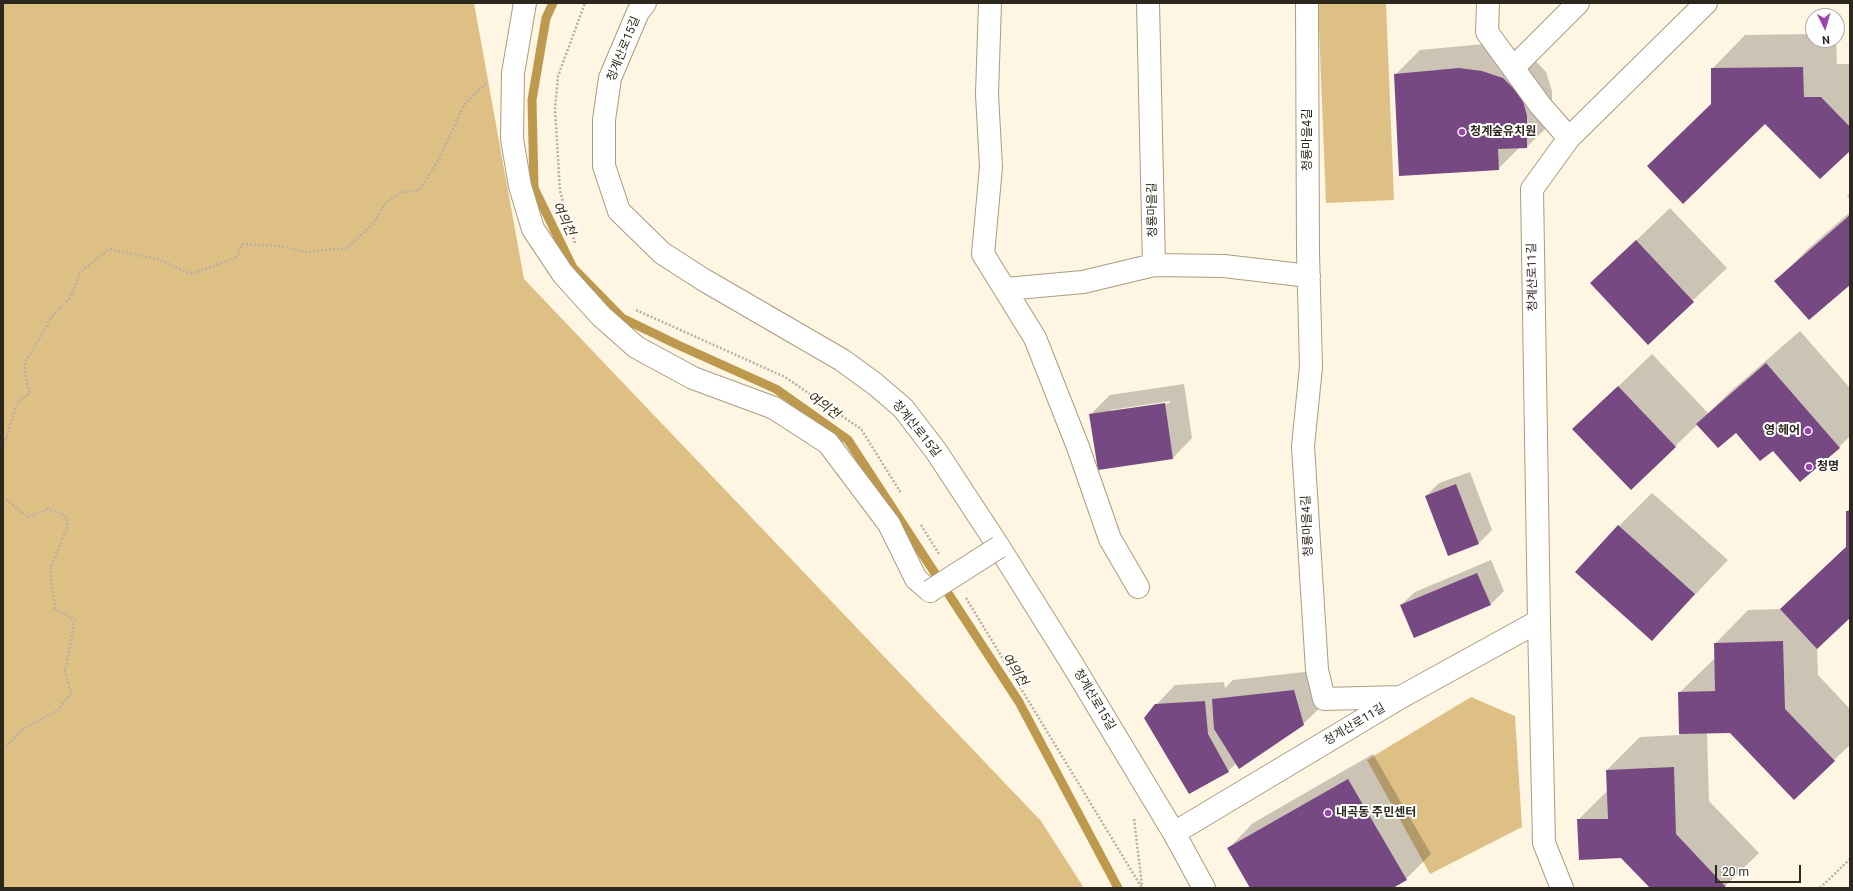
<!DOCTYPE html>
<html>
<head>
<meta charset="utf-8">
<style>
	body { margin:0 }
	#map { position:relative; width:1853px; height:891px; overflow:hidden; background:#fef5e3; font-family:Roboto,sans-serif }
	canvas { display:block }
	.frame { position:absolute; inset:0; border:4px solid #2d281d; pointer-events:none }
	.north { position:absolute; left:1805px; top:8px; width:40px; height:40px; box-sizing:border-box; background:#fff; border:1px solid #aba9a5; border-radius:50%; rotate:175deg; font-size:11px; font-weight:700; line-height:16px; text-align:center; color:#2d281d }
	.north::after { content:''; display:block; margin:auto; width:14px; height:18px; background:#9b43af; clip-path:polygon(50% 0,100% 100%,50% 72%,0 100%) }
	.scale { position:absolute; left:1715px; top:865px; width:86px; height:18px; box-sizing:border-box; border:2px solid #2d281d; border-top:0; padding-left:5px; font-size:12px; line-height:14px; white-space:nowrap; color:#2d281d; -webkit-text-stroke:3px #fff; paint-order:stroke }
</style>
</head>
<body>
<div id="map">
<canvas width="1853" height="891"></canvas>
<div class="frame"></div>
<div class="north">N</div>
<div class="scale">20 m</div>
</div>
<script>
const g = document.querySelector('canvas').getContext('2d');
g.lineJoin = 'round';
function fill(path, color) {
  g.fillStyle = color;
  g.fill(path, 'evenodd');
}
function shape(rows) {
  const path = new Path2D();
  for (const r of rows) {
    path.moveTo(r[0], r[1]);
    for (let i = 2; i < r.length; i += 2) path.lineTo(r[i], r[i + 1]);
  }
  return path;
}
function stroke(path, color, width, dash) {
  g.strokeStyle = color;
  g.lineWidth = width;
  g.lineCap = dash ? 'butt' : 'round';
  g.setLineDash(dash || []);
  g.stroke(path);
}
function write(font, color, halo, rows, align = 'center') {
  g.font = font + ' Roboto,"Noto Sans KR",sans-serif';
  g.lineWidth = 4;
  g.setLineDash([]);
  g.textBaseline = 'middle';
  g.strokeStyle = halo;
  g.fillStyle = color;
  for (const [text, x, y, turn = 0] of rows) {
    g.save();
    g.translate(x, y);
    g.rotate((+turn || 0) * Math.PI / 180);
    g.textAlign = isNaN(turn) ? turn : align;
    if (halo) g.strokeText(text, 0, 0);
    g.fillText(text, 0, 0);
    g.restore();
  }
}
fill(shape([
	[3,3,474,3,524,279,1041,821,1084,888,3,888],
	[1318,3,1386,3,1394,200,1326,203],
	[1471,697,1515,716,1522,827,1430,874,1367,760]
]), '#dfc084');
fill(shape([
	[1813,34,1813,40,1836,40,1837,64,1850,64,1850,149,1712,103,1712,69,1745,35],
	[1484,44,1507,46,1528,53,1546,72,1552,91,1552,122,1527,147,1520,147,1498,169,1395,75,1420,50],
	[1850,193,1850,199,1847,196],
	[1670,208,1727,268,1648,343,1592,283],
	[1850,212,1850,284,1776,281,1809,248],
	[1800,331,1850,388,1850,436,1839,447,1773,449,1736,432,1698,424,1631,489,1574,429,1652,354,1708,413,1731,391],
	[1184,384,1192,438,1173,458,1091,414,1110,395],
	[1170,401,1170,403,1111,412,1111,410],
	[1470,472,1492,530,1479,543,1448,555,1426,496,1439,483],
	[1652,493,1728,560,1652,640,1619,526],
	[1850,508,1850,617,1817,648,1818,675,1850,709,1850,745,1834,760,1730,732,1707,733,1709,801,1759,853,1723,888,1651,888,1622,857,1578,820,1608,790,1607,770,1640,737,1680,735,1679,693,1713,660,1715,660,1715,644,1748,610,1781,609,1847,546,1847,511],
	[1491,560,1504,591,1490,605,1401,605,1415,592],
	[1313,671,1323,705,1303,724,1237,763,1228,771,1156,705,1175,685,1224,682,1225,688,1233,680],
	[1373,754,1431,854,1406,879,1391,888,1252,888,1229,848,1253,823]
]), '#0003');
stroke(shape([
	[553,3,546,18,532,100,534,188,573,268,622,318,678,345,776,389,848,440,1019,702,1118,888]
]), '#bd994e', 9);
fill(shape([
	[1803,67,1804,97,1821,97,1850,127,1850,151,1820,179,1765,124,1683,204,1647,166,1711,104,1711,68],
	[1459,68,1482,71,1503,78,1522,97,1527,116,1527,148,1498,149,1499,170,1399,176,1394,74],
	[1850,215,1850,285,1809,320,1774,281],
	[1636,240,1694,302,1648,345,1590,283],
	[1766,363,1840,448,1800,482,1773,451,1760,461,1736,433,1718,448,1696,424],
	[1618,386,1676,447,1631,490,1572,429],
	[1165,403,1173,459,1098,470,1089,414],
	[1456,484,1479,544,1448,556,1425,496],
	[1846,511,1850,511,1850,618,1817,649,1780,609,1846,547],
	[1618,525,1695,594,1652,641,1575,572],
	[1477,573,1491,605,1414,638,1400,605],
	[1783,641,1785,709,1835,761,1794,800,1730,733,1679,734,1678,692,1715,691,1714,643],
	[1294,690,1304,725,1239,769,1214,729,1212,699],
	[1205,701,1208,734,1229,772,1189,794,1144,718,1155,704],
	[1674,767,1676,834,1726,887,1725,888,1650,888,1621,858,1579,860,1577,819,1608,819,1606,770],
	[1348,779,1407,880,1393,888,1250,888,1227,848]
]), '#774982');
const minor = shape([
	[525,3,513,73,512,139,520,186,533,229,563,274,601,316,636,347,693,378,774,408,828,443,889,524,916,579,930,591],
	[645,3,638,12,610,78,604,120,604,166,619,211,662,253,704,280,842,360,875,384,903,408,936,451,999,547,1071,662,1174,833,1204,888],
	[990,3,987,94,991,167,983,254,1035,338,1078,447,1110,539,1138,587],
	[1148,3,1154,265],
	[1307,3,1308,252,1311,367,1303,446,1317,670,1324,699,1400,697],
	[1488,3,1487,32,1540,105,1569,138],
	[1513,68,1578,3],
	[1006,289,1083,282,1154,265,1224,266,1309,276],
	[1539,621,1544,843,1562,888],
	[1174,833,1401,697,1539,621,1532,189,1569,138,1706,3]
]);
stroke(minor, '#aa9c80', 24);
stroke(shape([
	[575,243,560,191,555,109,558,76,585,3],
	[636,310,785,377,861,429,901,493],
	[3,448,17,403,30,393,25,375,25,363,52,316,71,297,80,272,109,249,157,259,192,274,237,257,242,244,279,246,306,252,347,248,373,224,385,204,400,193,420,190,440,157,464,105,486,83],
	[3,497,28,517,48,509,65,515,68,526,50,569,55,609,75,620,65,672,71,694,57,711,23,729,3,750],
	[921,525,939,554],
	[966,598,1142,888],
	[1134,819,1142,886],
	[1820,888,1850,859]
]), '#b8b0a1', 2.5, [2, 2]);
stroke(minor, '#fff', 22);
const minorBridge = shape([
	[930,591,999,547]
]);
stroke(minorBridge, '#aa9c80', 24, []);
stroke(minorBridge, '#fff', 22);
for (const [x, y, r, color] of [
	[1462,132,4,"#9b43af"],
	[1808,431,4,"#9b43af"],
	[1809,467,4,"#9b43af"],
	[1328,813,4,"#9b43af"]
]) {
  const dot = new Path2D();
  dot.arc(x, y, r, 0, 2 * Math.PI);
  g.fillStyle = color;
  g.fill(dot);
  stroke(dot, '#fff', 1.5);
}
write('12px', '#2d281d', '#fff', [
	["청계산로15길",624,49,-68],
	["청룡마을4길",1308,140,-90],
	["청룡마을길",1153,210,-91],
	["청계산로11길",1533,277,-91],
	["청계산로15길",916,429,51],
	["청룡마을4길",1308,526,-93],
	["청계산로15길",1094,700,59],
	["청계산로11길",1355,725,-31]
]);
write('bold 12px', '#2d281d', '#fff', [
	["청계숲유치원",1470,132],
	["영 헤어",1800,431,"right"],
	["청명",1817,467],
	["내곡동 주민센터",1336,813]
], 'left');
write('italic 13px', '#392a08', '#fff', [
	["여의천",563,219,64],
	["여의천",823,406,36],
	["여의천",1014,670,57]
]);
</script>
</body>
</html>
